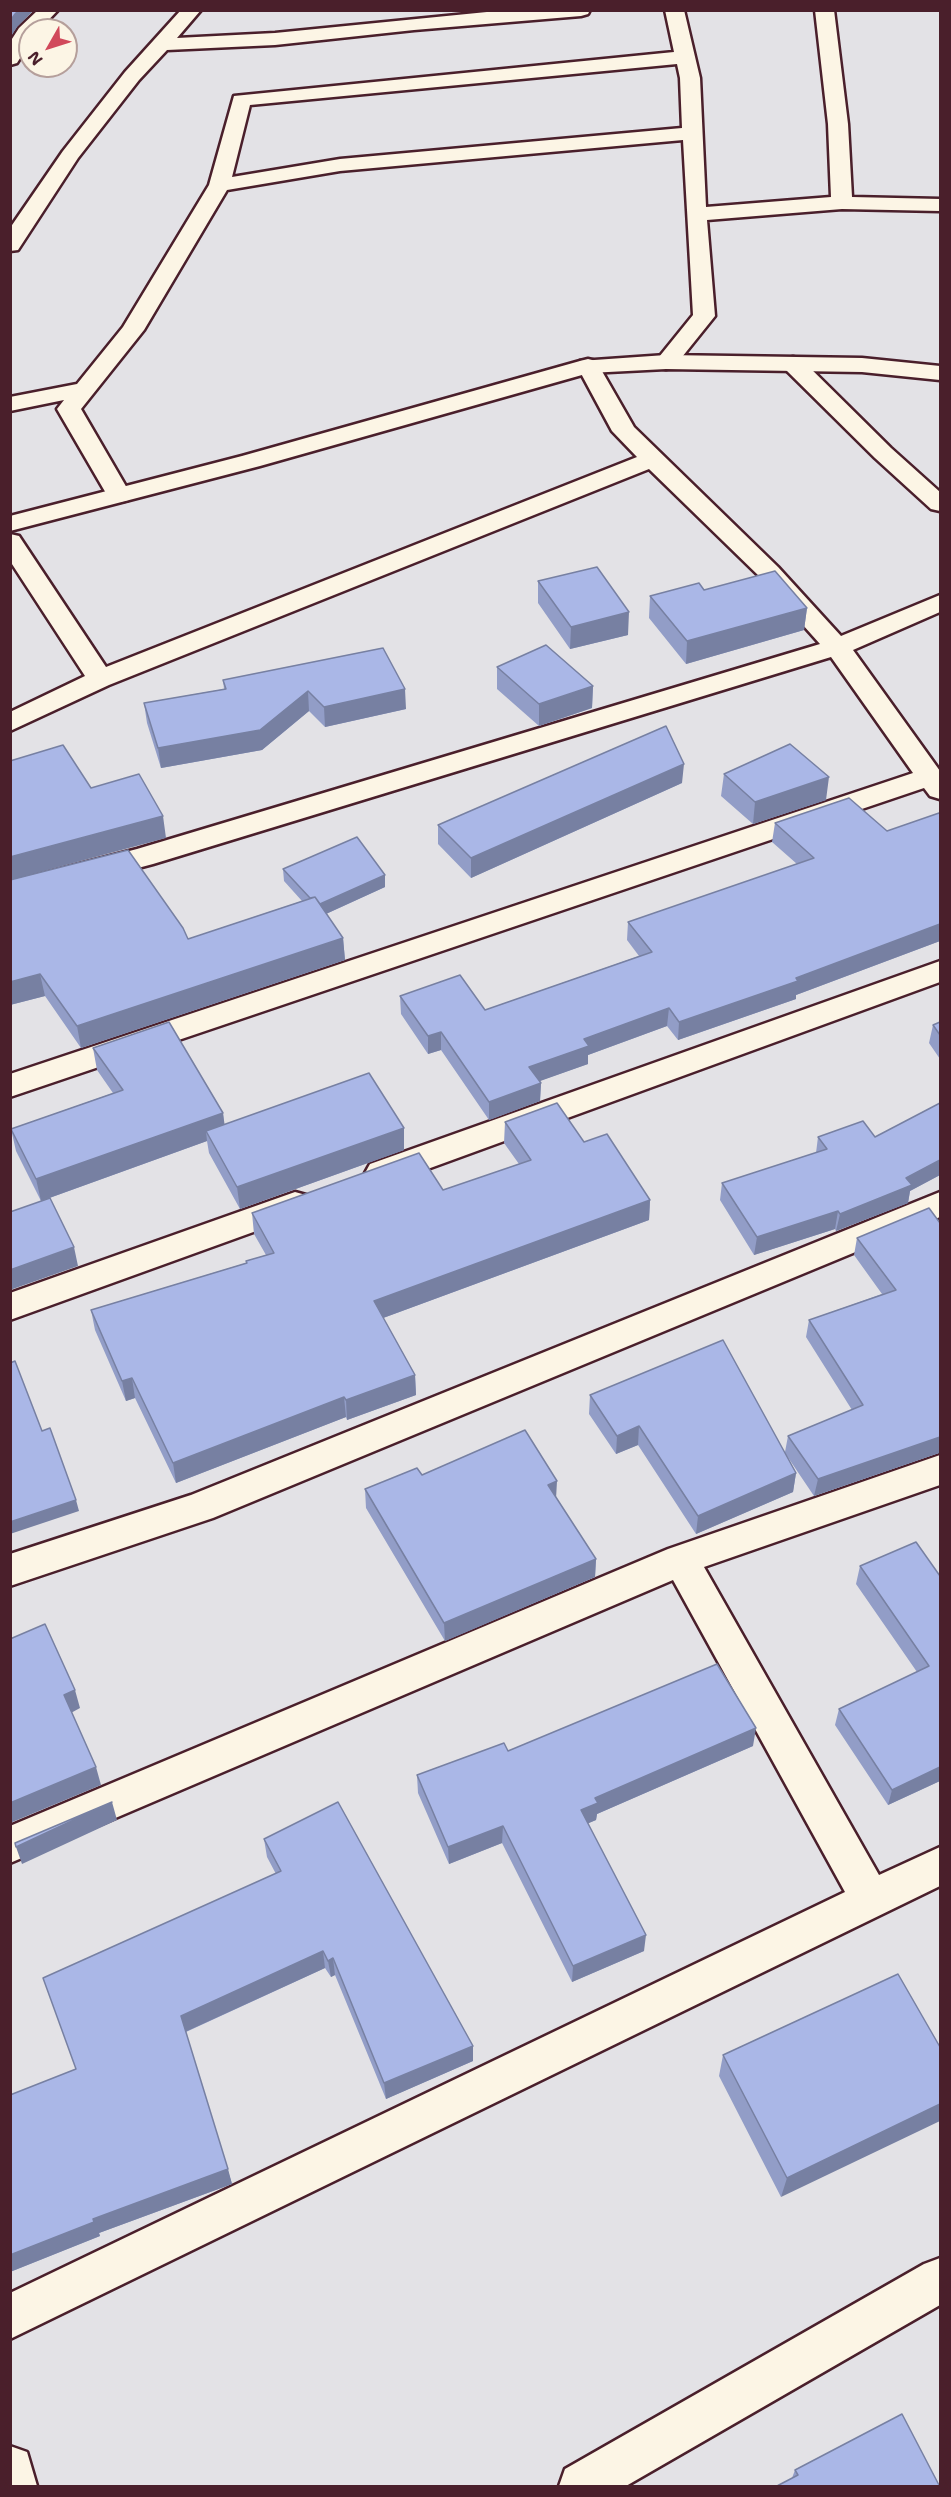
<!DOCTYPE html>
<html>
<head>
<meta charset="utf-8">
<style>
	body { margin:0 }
	#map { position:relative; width:951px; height:2497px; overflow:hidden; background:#e3e2e6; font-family:"Shantell Sans",sans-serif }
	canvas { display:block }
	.frame { position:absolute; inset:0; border:12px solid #4a1f2b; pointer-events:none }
	.north { position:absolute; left:18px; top:18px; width:60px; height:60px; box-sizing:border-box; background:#fcf5e5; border:2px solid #b59f9b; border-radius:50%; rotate:231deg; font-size:16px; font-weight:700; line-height:24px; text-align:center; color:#4a1f2b }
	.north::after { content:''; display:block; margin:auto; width:21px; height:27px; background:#d1495b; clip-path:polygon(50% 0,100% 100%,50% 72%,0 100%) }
</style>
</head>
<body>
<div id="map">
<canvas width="951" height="2497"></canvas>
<div class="frame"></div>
<div class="north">N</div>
</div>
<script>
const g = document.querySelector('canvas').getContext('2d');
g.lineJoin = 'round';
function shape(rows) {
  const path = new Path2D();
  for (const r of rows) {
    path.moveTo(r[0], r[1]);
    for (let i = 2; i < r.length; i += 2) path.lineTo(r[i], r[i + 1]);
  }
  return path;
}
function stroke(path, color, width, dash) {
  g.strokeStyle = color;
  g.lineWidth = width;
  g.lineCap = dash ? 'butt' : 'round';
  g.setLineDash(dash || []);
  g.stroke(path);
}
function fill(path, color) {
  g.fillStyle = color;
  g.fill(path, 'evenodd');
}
const street = shape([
	[38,10,58,10,39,30,30,30,30,42,17,63,10,65,10,42,19,28,38,10],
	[181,10,201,10,177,38,275,33,507,10,590,10,588,14,581,16,414,30,275,45,167,50,139,80,78,158,18,250,10,251,10,228,63,151,125,72,181,10],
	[665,10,684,10,700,78,706,207,831,197,828,124,815,10,834,10,848,124,852,197,940,199,940,211,842,209,707,220,715,316,674,367,666,369,658,367,655,362,693,315,683,140,340,171,227,190,144,330,81,409,131,495,128,500,119,502,110,500,107,495,57,409,64,400,10,411,10,397,77,384,123,327,209,185,234,96,674,52,665,10],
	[677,64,680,78,682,128,340,159,232,177,250,105,677,64],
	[793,357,801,359,891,448,940,492,940,511,931,509,875,458,785,369,782,364,785,359,793,357],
	[588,359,596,361,599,366,634,427,778,567,841,636,940,595,940,612,853,650,940,771,940,799,930,796,924,788,10,1097,10,1074,913,773,831,657,153,864,10,902,10,882,137,849,820,644,760,577,649,469,109,685,10,731,10,712,85,676,10,561,10,534,19,536,106,667,637,457,612,431,577,366,580,361,588,359],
	[940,961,940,982,392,1182,381,1185,370,1182,365,1173,370,1164,940,961],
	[295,1192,306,1195,311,1204,306,1213,10,1320,10,1293,295,1192],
	[940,1192,940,1217,213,1518,10,1586,10,1554,191,1495,940,1192],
	[940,1455,940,1485,704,1567,879,1875,940,1847,940,1886,10,2339,10,2293,845,1892,673,1580,10,1863,10,1826,668,1549,940,1455],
	[940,2258,940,2305,626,2486,559,2486,565,2469,924,2264,940,2258],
	[10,2446,27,2452,37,2486,10,2486,10,2446]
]);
const secondary = shape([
	[666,355,862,358,940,366,940,380,862,372,666,369,589,373,260,466,10,531,10,516,242,456,580,361,666,355]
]);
stroke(street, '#4a1f2b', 5);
stroke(secondary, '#4a1f2b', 5);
fill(street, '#fcf5e5');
fill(secondary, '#fcf5e5');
fill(shape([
	[538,581,628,635,570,649,538,603],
	[704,590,807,608,804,630,686,664,649,618,650,596],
	[383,648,406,709,325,727,309,711,262,750,161,768,147,723,144,703,224,689,223,680],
	[497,667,593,686,592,708,539,726,497,689],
	[724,774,826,800,753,824,721,796],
	[682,783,471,878,438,844,438,825],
	[940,815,940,941,796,995,796,999,678,1040,667,1026,588,1055,588,1064,539,1081,541,1083,540,1101,489,1120,441,1050,428,1054,401,1014,400,996,485,1010,639,956,627,940,628,922,797,864,772,842,775,823,887,831],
	[283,869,385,887,326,914,343,938,345,960,81,1048,45,996,10,1005,10,880,188,939,302,901,284,881],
	[940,1022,940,1059,929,1043,933,1025],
	[93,1048,223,1113,224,1125,404,1128,404,1150,240,1209,209,1153,207,1141,41,1201,16,1151,11,1129,113,1093,97,1070],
	[940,1103,940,1175,910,1191,908,1203,836,1231,835,1229,754,1255,720,1200,722,1183,816,1153,818,1137,875,1137],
	[505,1122,584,1142,650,1200,649,1220,383,1318,415,1375,416,1395,347,1420,346,1417,176,1483,135,1398,126,1401,95,1330,91,1310,246,1263,246,1261,266,1255,254,1234,252,1213,443,1190,519,1164,504,1143],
	[940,1223,940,1454,939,1453,814,1496,787,1456,796,1473,793,1492,696,1534,638,1445,616,1454,589,1414,590,1395,785,1452,788,1436,852,1410,806,1337,809,1320,882,1294,854,1255,857,1238],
	[422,1475,556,1497,596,1559,595,1577,445,1641,366,1508,365,1489],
	[916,1542,940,1781,888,1805,835,1725,839,1709,917,1672,856,1584,860,1566],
	[753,1746,597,1814,596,1820,588,1823,644,1951,572,1982,502,1843,449,1864,418,1793,417,1775,508,1751],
	[264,1839,473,2061,386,2099,335,1975,331,1977,325,1968,186,2032,232,2184,99,2233,100,2236,10,2272,76,2069,276,1874,267,1857],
	[898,1974,781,2197,719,2076,723,2055],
	[795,2470,940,2487,792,2478]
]), '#929dc7');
fill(shape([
	[19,10,34,10,17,27,10,38,10,21,15,14],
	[807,608,804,630,686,664,687,641],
	[629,612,628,635,570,649,571,627],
	[593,686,592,708,539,726,539,704],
	[405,689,406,709,325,727,324,707],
	[308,691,309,711,262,750,161,768,158,748],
	[684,764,682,783,471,878,471,858],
	[829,777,826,800,753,824,755,802],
	[163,816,166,838,10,880,10,857],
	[385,875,385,887,317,918,316,906],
	[940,924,940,941,796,995,796,999,678,1040,679,1022],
	[343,938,345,960,81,1048,77,1026],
	[40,974,45,996,10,1005,10,982],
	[669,1008,667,1026,588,1055,588,1064,529,1085,529,1067,584,1039],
	[441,1032,441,1050,428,1054,428,1036],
	[541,1083,540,1101,489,1120,489,1102],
	[223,1113,226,1135,206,1131,207,1141,41,1201,36,1179],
	[404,1128,404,1150,240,1209,237,1187],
	[940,1160,940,1175,910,1191,908,1203,836,1231,840,1214],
	[650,1200,649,1220,375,1321,374,1301],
	[838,1211,835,1229,754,1255,757,1237],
	[74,1247,78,1266,10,1290,10,1270],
	[415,1375,416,1395,347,1420,346,1400],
	[132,1378,135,1398,126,1401,122,1381],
	[344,1397,346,1417,176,1483,173,1463],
	[639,1426,638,1445,616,1454,617,1436],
	[940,1437,940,1448,939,1453,814,1496,818,1479],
	[796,1473,793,1492,696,1534,698,1516],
	[557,1481,556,1499,548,1485],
	[76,1500,79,1511,10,1534,10,1522],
	[596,1559,595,1577,445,1641,444,1623],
	[75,1690,80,1708,69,1714,64,1695],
	[756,1728,753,1746,597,1814,596,1820,580,1827,581,1810,595,1798],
	[96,1767,101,1785,10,1823,10,1803],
	[940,1767,940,1781,888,1805,892,1790],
	[112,1802,117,1820,22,1864,16,1847],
	[503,1826,502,1843,449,1864,448,1847],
	[646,1935,644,1951,572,1982,573,1966],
	[323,1951,325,1968,185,2032,181,2016],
	[333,1958,335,1975,331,1977,328,1961],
	[473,2046,473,2061,386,2099,384,2083],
	[940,2104,940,2121,781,2197,787,2178],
	[228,2169,232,2184,99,2233,100,2236,10,2272,10,2255,93,2219]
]), '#7780a2');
const building = shape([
	[10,10,19,10,15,14,10,21,10,10],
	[597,567,629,612,571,627,538,581,597,567],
	[775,571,807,608,687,641,650,596,699,583,704,590,775,571],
	[546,645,593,686,539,704,497,667,546,645],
	[383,648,405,689,324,707,308,691,260,730,158,748,144,703,226,689,223,680,383,648],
	[666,726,684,764,471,858,438,825,666,726],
	[790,744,829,777,755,802,724,774,790,744],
	[63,745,91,788,139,774,163,816,10,857,10,761,63,745],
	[849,798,887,831,939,813,940,815,940,924,796,978,798,981,679,1022,669,1008,584,1039,589,1046,529,1067,541,1083,489,1102,441,1032,428,1036,400,996,460,975,485,1010,652,952,628,922,814,858,775,823,849,798],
	[357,837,385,875,320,904,315,897,310,898,283,869,357,837],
	[128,850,183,928,188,939,315,897,343,938,77,1026,40,974,10,982,10,880,128,850],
	[169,1022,223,1113,36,1179,11,1129,123,1090,93,1048,169,1022],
	[940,1022,940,1035,933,1025,940,1022],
	[369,1073,404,1128,237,1187,206,1131,369,1073],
	[557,1103,584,1142,607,1134,650,1200,374,1301,415,1375,346,1400,344,1397,173,1463,132,1378,122,1381,91,1310,247,1263,246,1261,274,1253,252,1213,419,1153,443,1190,531,1160,505,1122,557,1103],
	[940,1103,940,1160,906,1178,912,1185,840,1214,838,1211,757,1237,722,1183,827,1149,818,1137,863,1121,875,1137,940,1103],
	[50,1198,74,1247,10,1270,10,1212,50,1198],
	[929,1208,940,1223,940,1437,818,1479,788,1436,863,1405,809,1320,896,1290,857,1238,929,1208],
	[723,1340,796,1473,698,1516,639,1426,617,1436,590,1395,723,1340],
	[15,1361,42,1431,50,1428,76,1500,10,1522,10,1363,15,1361],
	[525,1430,557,1481,548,1485,596,1559,444,1623,365,1489,417,1468,422,1475,525,1430],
	[916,1542,940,1576,940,1767,892,1790,839,1709,929,1666,860,1566,916,1542],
	[45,1624,75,1690,64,1695,96,1767,10,1803,10,1639,45,1624],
	[717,1664,756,1728,595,1798,598,1803,581,1810,646,1935,573,1966,503,1826,448,1847,417,1775,504,1743,508,1751,717,1664],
	[112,1802,16,1847,15,1843,112,1802],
	[338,1802,473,2046,384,2083,333,1958,328,1961,323,1951,181,2016,228,2169,93,2219,94,2222,10,2255,10,2095,76,2069,43,1978,281,1871,264,1839,338,1802],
	[898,1974,940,2047,940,2104,787,2178,723,2055,898,1974],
	[902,2414,940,2487,775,2487,798,2475,795,2470,902,2414]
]);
fill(building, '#aab7e7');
stroke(building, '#7780a2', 1.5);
</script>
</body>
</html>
